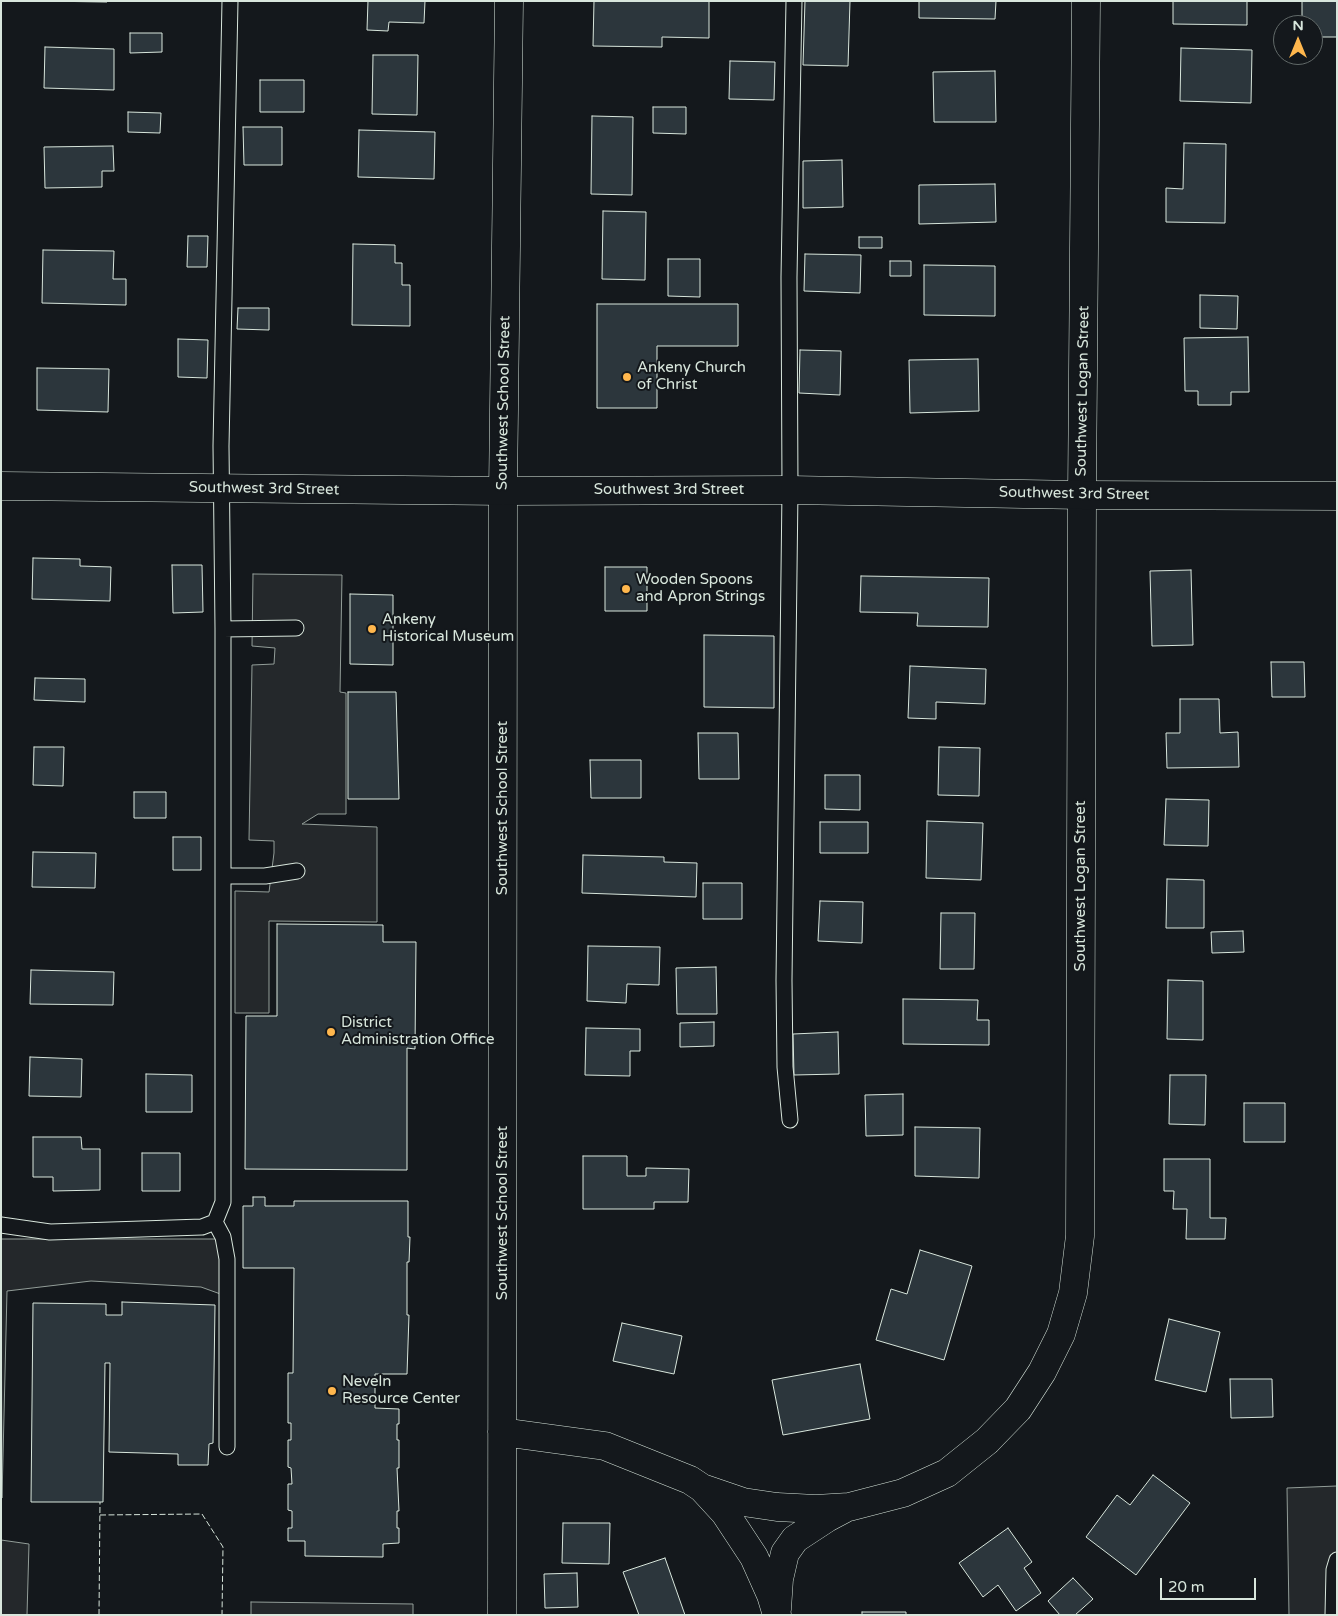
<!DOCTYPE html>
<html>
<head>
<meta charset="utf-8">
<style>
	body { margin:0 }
	#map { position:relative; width:1338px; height:1616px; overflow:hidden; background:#14181c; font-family:"Varela Round",sans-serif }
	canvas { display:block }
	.frame { position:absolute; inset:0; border:2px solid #d8e6dc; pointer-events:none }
	.north { position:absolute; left:1273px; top:15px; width:50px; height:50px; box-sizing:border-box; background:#14181c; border:1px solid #626a69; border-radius:50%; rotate:0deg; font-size:14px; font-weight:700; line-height:20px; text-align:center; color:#d8e6dc }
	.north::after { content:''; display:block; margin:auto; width:18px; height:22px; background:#ffb74d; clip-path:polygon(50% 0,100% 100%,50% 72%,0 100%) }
	.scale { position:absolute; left:1160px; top:1578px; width:96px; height:22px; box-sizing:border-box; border:2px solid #d8e6dc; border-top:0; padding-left:6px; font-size:15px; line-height:18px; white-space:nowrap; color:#d8e6dc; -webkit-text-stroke:4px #14181c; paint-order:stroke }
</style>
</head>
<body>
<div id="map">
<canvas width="1338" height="1616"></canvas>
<div class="frame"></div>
<div class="north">N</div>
<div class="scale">20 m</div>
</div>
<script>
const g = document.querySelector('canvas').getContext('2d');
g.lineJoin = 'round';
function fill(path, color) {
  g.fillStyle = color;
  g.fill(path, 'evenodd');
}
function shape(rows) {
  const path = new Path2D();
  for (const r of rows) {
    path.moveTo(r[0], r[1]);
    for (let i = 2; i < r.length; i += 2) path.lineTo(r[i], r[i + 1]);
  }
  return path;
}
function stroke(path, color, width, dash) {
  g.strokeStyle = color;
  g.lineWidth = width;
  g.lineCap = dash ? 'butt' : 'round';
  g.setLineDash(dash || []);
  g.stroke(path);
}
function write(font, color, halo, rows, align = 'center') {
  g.font = font + ' "Varela Round",sans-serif';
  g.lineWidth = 4;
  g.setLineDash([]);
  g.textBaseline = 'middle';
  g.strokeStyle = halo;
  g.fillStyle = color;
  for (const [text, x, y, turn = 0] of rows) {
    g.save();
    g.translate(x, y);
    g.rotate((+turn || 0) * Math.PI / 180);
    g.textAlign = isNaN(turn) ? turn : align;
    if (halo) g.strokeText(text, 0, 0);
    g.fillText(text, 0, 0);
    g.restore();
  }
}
const parking = shape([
	[253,574,342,575,340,692,346,693,346,814,318,814,302,824,377,827,377,922,269,921,269,1013,235,1013,235,891,269,892,274,853,274,841,249,840,252,665,274,664,275,648,252,646,253,574],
	[1,1239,231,1239,226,1296,201,1287,91,1281,7,1291,2,1498,1,1239],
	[1337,1486,1337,1615,1289,1615,1287,1488,1337,1486],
	[1,1540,29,1544,27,1615,1,1615,1,1540],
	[251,1602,413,1604,413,1615,251,1615,251,1602]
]);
fill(parking, '#24282b');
stroke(parking, '#939e99', 1);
const building = shape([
	[41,1,107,1,107,2,41,1],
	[368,1,425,1,424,23,389,22,388,31,367,30,368,1],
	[594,1,709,1,709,38,662,37,662,47,593,46,594,1],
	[805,1,850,1,848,66,803,65,805,1],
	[919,1,996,1,995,19,919,18,919,1],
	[1173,1,1247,1,1247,25,1173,24,1173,1],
	[1302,1,1337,1,1337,37,1313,37,1313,25,1302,25,1302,1],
	[130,33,162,33,162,52,130,53,130,33],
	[45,47,114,49,114,90,44,88,45,47],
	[1181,48,1252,50,1251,103,1180,101,1181,48],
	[373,55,418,55,417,115,372,114,373,55],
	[730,61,775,62,774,100,729,99,730,61],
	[995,71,996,122,934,122,933,72,995,71],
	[260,80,304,80,304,112,260,112,260,80],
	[653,107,686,107,686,134,653,133,653,107],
	[128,112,161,113,160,133,128,132,128,112],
	[592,116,633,117,632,195,591,194,592,116],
	[243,127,282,127,282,165,244,165,243,127],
	[359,130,435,132,434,179,358,177,359,130],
	[1184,143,1226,144,1225,223,1166,222,1166,188,1183,189,1184,143],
	[113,146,114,171,102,171,102,187,45,188,44,147,113,146],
	[842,160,843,207,803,208,803,161,842,160],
	[995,184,996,222,919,224,919,185,995,184],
	[603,211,646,212,645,280,602,279,603,211],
	[188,236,208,236,207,267,187,267,188,236],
	[859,237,882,237,882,248,859,248,859,237],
	[353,244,395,245,395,263,402,263,402,285,410,285,410,326,352,325,353,244],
	[43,250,114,251,113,279,126,279,126,305,42,303,43,250],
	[805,254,861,255,860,293,804,291,805,254],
	[668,259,700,259,700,297,668,296,668,259],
	[890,261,911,261,911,276,890,276,890,261],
	[924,265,995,266,995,316,924,315,924,265],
	[1200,295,1238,296,1237,329,1200,328,1200,295],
	[597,304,738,304,738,346,657,346,657,408,597,408,597,304],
	[238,308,269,308,269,330,237,329,238,308],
	[1248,337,1249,392,1231,392,1231,405,1198,405,1198,391,1185,391,1184,338,1248,337],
	[178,339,208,340,207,378,178,377,178,339],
	[800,350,841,351,840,395,799,393,800,350],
	[978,359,979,411,910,413,909,360,978,359],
	[37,368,109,369,108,412,37,410,37,368],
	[33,558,80,559,80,566,111,567,110,601,32,599,33,558],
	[172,565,202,565,203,612,173,613,172,565],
	[605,567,647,567,647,611,605,611,605,567],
	[1191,570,1193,645,1152,646,1150,571,1191,570],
	[861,576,989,578,988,627,917,626,918,613,860,612,861,576],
	[350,594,393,595,393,665,350,664,350,594],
	[704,635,774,636,774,708,704,707,704,635],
	[1271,662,1304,662,1305,697,1272,697,1271,662],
	[910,666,986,669,985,704,936,702,936,719,908,718,910,666],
	[35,678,85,679,85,702,34,700,35,678],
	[348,692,396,692,399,799,348,799,348,692],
	[1180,699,1219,699,1220,733,1238,732,1239,767,1167,768,1166,733,1180,733,1180,699],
	[698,733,738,733,739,779,699,779,698,733],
	[34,747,64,747,63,786,33,785,34,747],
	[939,747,980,748,979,796,938,795,939,747],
	[590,760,641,760,641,798,591,798,590,760],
	[825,775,860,775,860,810,825,809,825,775],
	[134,792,166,792,166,818,134,818,134,792],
	[1166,799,1209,800,1208,846,1164,845,1166,799],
	[927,821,983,823,981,880,926,878,927,821],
	[820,822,868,822,868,853,820,853,820,822],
	[173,837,201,837,201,870,173,870,173,837],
	[33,852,96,853,95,888,32,887,33,852],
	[583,855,664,857,664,862,697,863,696,897,582,893,583,855],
	[1167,879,1204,880,1204,928,1166,928,1167,879],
	[703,883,742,883,742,919,703,919,703,883],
	[820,901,863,902,862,943,818,941,820,901],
	[941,913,975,913,974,969,940,969,941,913],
	[277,924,383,925,383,942,416,942,415,1049,407,1048,407,1170,245,1169,246,1016,277,1016,277,924],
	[1243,931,1244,952,1212,953,1211,932,1243,931],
	[588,946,660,947,659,985,627,984,626,1003,587,1001,588,946],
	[716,967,717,1014,677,1014,676,968,716,967],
	[31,970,114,972,113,1005,30,1004,31,970],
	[1168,980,1203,981,1203,1040,1167,1039,1168,980],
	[903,999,978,1000,977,1020,989,1020,989,1045,903,1044,903,999],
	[714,1022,714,1046,680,1047,680,1023,714,1022],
	[586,1028,640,1029,640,1051,630,1051,630,1076,585,1075,586,1028],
	[838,1032,839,1074,794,1075,793,1034,838,1032],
	[30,1057,82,1059,81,1097,29,1096,30,1057],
	[146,1074,192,1075,192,1112,146,1112,146,1074],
	[1170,1075,1206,1075,1205,1125,1169,1124,1170,1075],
	[903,1094,903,1135,866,1136,865,1095,903,1094],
	[1244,1103,1285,1103,1285,1142,1244,1142,1244,1103],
	[915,1127,980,1128,979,1178,915,1176,915,1127],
	[33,1137,81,1137,82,1149,100,1149,100,1190,53,1191,53,1177,33,1177,33,1137],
	[142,1153,180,1153,180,1191,142,1191,142,1153],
	[583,1156,627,1156,627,1176,646,1176,646,1168,689,1169,688,1202,654,1202,654,1209,583,1209,583,1156],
	[1164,1159,1210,1159,1210,1218,1226,1218,1225,1239,1186,1239,1187,1209,1173,1209,1174,1191,1164,1191,1164,1159],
	[253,1197,265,1197,265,1206,294,1206,294,1201,408,1201,408,1237,410,1237,409,1262,407,1262,407,1315,409,1315,407,1374,375,1374,375,1408,399,1409,399,1424,397,1424,397,1440,399,1440,399,1468,397,1468,399,1511,397,1511,397,1528,399,1528,399,1543,383,1544,383,1557,305,1556,305,1541,288,1541,288,1528,292,1528,292,1511,288,1510,288,1484,292,1484,291,1468,288,1467,288,1440,291,1440,291,1423,288,1423,288,1373,293,1373,294,1268,243,1268,243,1206,253,1206,253,1197],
	[920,1250,972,1266,944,1360,876,1340,891,1289,907,1294,920,1250],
	[122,1302,215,1305,213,1443,209,1444,208,1465,178,1465,178,1454,109,1452,110,1363,105,1363,103,1502,31,1502,33,1303,106,1304,106,1315,122,1315,122,1302],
	[1169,1319,1220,1332,1206,1392,1155,1380,1169,1319],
	[622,1323,682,1336,674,1374,613,1361,622,1323],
	[860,1364,870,1419,783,1435,772,1380,860,1364],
	[1230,1379,1272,1379,1273,1417,1231,1418,1230,1379],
	[1153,1475,1190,1503,1136,1575,1086,1537,1117,1495,1130,1505,1153,1475],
	[563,1523,610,1523,609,1564,562,1563,563,1523],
	[1008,1528,1032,1562,1024,1568,1041,1593,1016,1611,998,1585,983,1597,959,1563,1008,1528],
	[665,1558,685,1615,639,1615,623,1572,665,1558],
	[577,1573,578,1607,545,1608,544,1574,577,1573],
	[1073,1578,1093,1599,1075,1615,1060,1615,1048,1601,1073,1578],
	[862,1612,906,1612,906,1615,862,1615,862,1612]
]);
fill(building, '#2c363c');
stroke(building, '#d8e6dc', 1);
const service = shape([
	[223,629,296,628],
	[223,876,265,876,297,871],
	[790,1120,785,1067,784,980,790,490,789,277,794,1],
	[215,1222,223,1237,227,1259,227,1447],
	[1,1225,50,1232,202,1227,215,1222,223,1202,223,629,221,446,230,1],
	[1333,1615,1334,1570,1337,1560]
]);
const minor = shape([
	[502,1432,605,1446,690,1480,702,1488,725,1513,754,1557,771,1595,777,1615],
	[702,1488,743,1502,777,1507,816,1509,849,1507,903,1493,947,1473,987,1441,1018,1409,1042,1372,1061,1334,1073,1293,1080,1236,1082,495,1086,1],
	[777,1609,779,1579,785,1553,795,1539,827,1518,844,1509],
	[502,1615,503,491,509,1]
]);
const tertiary = shape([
	[1,486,503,491,790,490,1082,495,1337,496]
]);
stroke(service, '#d8e6dc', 17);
stroke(minor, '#d8e6dc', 29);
stroke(tertiary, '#d8e6dc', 29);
stroke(service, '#14181c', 15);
stroke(minor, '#14181c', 28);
stroke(tertiary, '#14181c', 28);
stroke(shape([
	[100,1515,202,1514,223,1547,222,1615],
	[99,1615,100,1502]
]), '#d8e6dc', 1, [6, 2.5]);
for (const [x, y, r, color] of [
	[627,377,5,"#ffb74d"],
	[626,589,5,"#ffb74d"],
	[372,629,5,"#ffb74d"],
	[331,1032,5,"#ffb74d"],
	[332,1391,5,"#ffb74d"]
]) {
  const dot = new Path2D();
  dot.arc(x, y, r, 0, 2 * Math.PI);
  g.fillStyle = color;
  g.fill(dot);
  stroke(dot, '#14181c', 2);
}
write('15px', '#d8e6dc', '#14181c', [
	["Ankeny Church",637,368],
	["of Christ",637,385],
	["Wooden Spoons",636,580],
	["and Apron Strings",636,597],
	["Ankeny",382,620],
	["Historical Museum",382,637],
	["District",341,1023],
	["Administration Office",341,1040],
	["Neveln",342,1382],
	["Resource Center",342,1399]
], 'left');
write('15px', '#d8e6dc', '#14181c', [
	["Southwest Logan Street",1083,391,-89],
	["Southwest School Street",504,403,-89],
	["Southwest 3rd Street",264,489,1],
	["Southwest 3rd Street",669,490],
	["Southwest 3rd Street",1074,494,1],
	["Southwest School Street",503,808,-90],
	["Southwest Logan Street",1081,886,-90],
	["Southwest School Street",503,1213,-90]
]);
</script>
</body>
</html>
